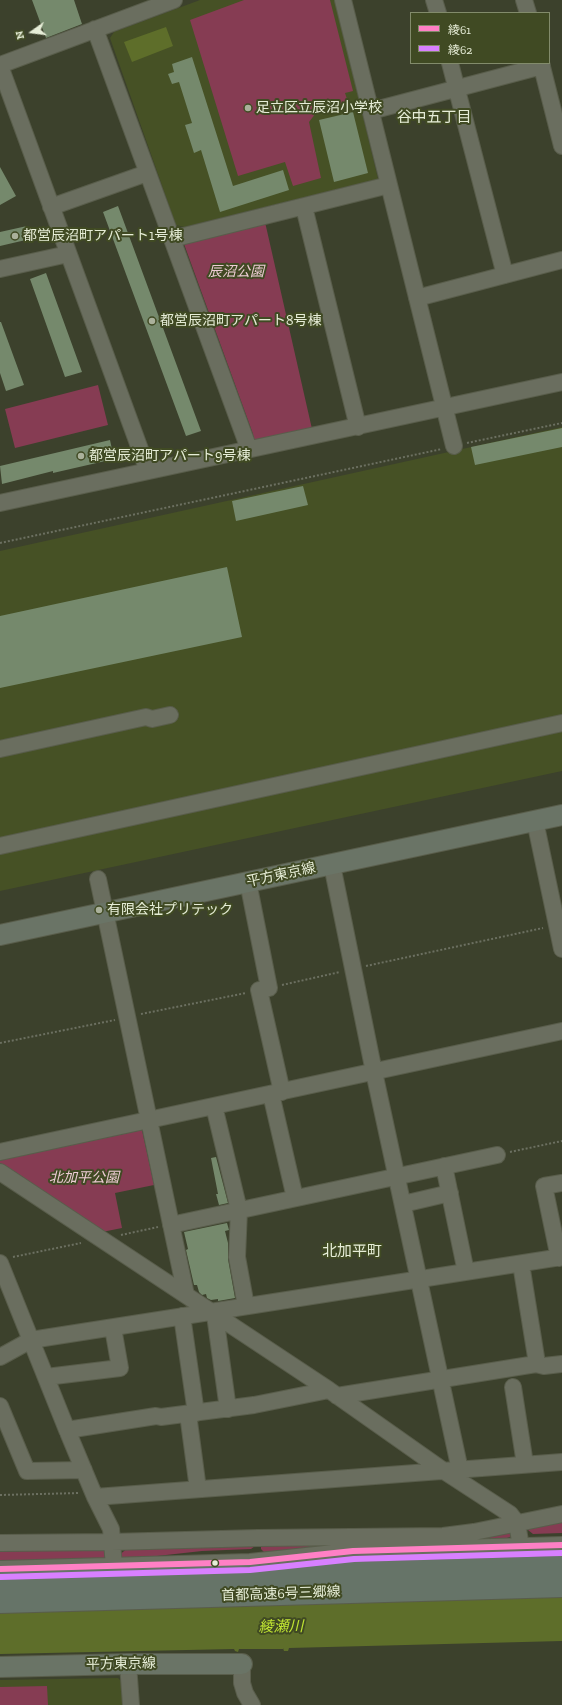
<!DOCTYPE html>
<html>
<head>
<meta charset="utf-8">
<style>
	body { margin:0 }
	#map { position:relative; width:562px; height:1705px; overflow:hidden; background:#3c412c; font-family:"Zilla Slab","Noto Sans JP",serif }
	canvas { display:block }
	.legend { position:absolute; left:410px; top:12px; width:140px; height:52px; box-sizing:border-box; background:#404a23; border:1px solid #828b6b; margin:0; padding:5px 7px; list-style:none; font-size:12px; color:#e6edd7 }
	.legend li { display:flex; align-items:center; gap:8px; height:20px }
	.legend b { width:20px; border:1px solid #828b6b }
	.north { position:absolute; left:12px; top:12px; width:40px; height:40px; -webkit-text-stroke:3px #404a23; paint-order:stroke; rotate:256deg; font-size:11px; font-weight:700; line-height:16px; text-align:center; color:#e6edd7 }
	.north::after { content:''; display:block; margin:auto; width:14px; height:18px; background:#e6edd7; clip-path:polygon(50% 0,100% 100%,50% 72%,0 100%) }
</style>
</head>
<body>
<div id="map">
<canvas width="562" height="1705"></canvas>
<ul class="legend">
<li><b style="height:5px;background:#ff80c5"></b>綾61</li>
<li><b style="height:5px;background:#d880ff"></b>綾62</li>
</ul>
<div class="north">N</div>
</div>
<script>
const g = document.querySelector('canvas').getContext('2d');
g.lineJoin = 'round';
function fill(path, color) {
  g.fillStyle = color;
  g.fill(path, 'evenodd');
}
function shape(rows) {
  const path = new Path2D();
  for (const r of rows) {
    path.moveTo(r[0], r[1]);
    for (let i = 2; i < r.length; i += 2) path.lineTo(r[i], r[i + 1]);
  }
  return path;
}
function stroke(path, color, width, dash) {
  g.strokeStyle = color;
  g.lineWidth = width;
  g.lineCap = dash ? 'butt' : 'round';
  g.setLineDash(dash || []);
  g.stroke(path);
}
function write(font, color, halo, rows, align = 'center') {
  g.font = font + ' "Zilla Slab","Noto Sans JP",serif';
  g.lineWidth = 4;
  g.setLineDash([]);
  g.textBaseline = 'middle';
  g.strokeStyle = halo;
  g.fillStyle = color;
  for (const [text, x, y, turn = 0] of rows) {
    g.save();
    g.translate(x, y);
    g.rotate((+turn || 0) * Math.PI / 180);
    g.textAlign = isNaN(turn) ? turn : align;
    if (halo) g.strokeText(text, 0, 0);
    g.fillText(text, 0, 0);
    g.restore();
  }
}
fill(shape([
	[200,0,335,0,378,179,184,227,176,225,110,38,114,32],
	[562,427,562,771,0,891,0,551],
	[118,1678,125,1685,125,1705,0,1705,0,1680]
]), '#465125');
fill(shape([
	[244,0,330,0,353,91,345,93,348,102,319,109,309,122,321,178,293,186,285,162,238,176,190,20],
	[265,222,312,429,254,442,253,434,184,244],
	[98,385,108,425,15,448,5,409],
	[142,1130,154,1185,115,1193,122,1228,102,1232,0,1163,0,1160],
	[562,1518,562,1533,533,1534,528,1530,528,1526],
	[510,1530,512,1536,507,1538,359,1545,264,1552,261,1549,261,1546],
	[106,1546,106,1559,0,1562,0,1547],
	[255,1546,251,1549,202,1551,121,1560,118,1556,129,1547],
	[47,1686,48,1705,0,1705,0,1687]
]), '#863c53');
fill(shape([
	[166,27,173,46,132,62,124,42],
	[562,1594,562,1641,289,1648,288,1651,284,1651,283,1648,283,1649,239,1649,238,1652,235,1651,234,1649,0,1654,0,1611]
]), '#5e6e2a');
fill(shape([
	[32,0,74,0,82,24,46,38],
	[192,57,233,186,283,170,289,190,220,212,201,150,194,153,185,125,192,123,179,82,172,84,168,74,174,72,172,64],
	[353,112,368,173,334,182,319,120],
	[0,167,16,196,0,205],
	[118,206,201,431,186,436,103,212],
	[27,226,30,239,0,246,0,232],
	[46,273,82,372,65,377,30,279],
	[0,322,1,322,24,385,6,391,0,373],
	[562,428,562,447,475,465,471,447],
	[110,440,114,459,53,473,53,471,2,484,0,466],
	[303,486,308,505,236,521,232,501],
	[227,567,242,637,0,688,0,616],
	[216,1157,228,1203,219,1205,216,1194,218,1194,211,1158],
	[227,1223,229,1230,225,1231,228,1243,228,1259,235,1298,218,1301,218,1299,211,1300,207,1298,206,1294,202,1295,199,1292,197,1285,194,1285,186,1250,188,1249,184,1232]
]), '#75896c');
const minor = shape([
	[343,0,454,446],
	[434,0,438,13],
	[524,0,528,13],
	[95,29,249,449],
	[450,63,505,275],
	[541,63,562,146],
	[0,65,174,0],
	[0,66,148,471],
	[371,111,542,66],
	[51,207,147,173],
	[304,207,358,427],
	[172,239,389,185],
	[0,269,68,254],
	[417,298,562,260],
	[0,503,562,382],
	[0,749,146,717,152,719,170,715],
	[535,821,562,949],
	[0,846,562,723],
	[332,865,374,1072,460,1470],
	[98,879,186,1295],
	[248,882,269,988],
	[259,990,282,1092],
	[271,1094,295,1198],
	[214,1106,239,1210,237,1257,246,1306],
	[0,1152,562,1031],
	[444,1166,466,1272],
	[0,1172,329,1390,444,1471,510,1514,517,1523,521,1547],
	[403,1204,450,1193],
	[171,1225,497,1155],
	[559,1258,544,1186,562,1183],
	[0,1263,67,1430,95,1497,111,1529,114,1567],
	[521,1264,536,1357,536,1364],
	[215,1315,228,1409],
	[182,1316,196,1413],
	[0,1357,31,1340,562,1257],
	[46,1377,120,1368,113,1328],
	[513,1387,525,1464],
	[337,1396,536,1364,544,1366,562,1364],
	[0,1406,27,1471,84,1470],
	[188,1414,198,1489],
	[67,1430,156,1416,161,1417,254,1405,329,1390],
	[95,1497,562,1462],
	[0,1543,112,1542,258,1538,443,1536,474,1532,562,1514],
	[0,1569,250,1562,353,1551,562,1545],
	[128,1664,131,1705],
	[242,1664,242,1683,245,1693,252,1705]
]);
const major = shape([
	[0,935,562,815],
	[0,1667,128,1664,242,1664]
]);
const highway = shape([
	[0,1583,562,1567],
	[0,1602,562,1586]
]);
stroke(minor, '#595d4b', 18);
stroke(major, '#595d4b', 22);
stroke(highway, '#595d4b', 24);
stroke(shape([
	[467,443,562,423],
	[0,543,442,449],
	[366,966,543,928],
	[282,985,340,972],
	[141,1014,246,993],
	[0,1043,115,1020],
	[510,1152,562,1141],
	[121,1235,158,1227],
	[13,1257,81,1243],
	[0,1495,79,1493]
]), '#6c7061', 2, [2, 2]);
stroke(minor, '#6a6e5f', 16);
stroke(major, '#6a7466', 20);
stroke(highway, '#667468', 22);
stroke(shape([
	[0,1569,250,1562,353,1551,562,1545]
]), '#ff80c5', 6);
stroke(shape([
	[0,1577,250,1570,354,1559,562,1553]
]), '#d880ff', 6);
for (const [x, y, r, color] of [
	[248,108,4,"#aab19b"],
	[15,236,4,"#aab19b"],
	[152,321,4,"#aab19b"],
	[81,456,4,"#aab19b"],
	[99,910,4,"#aab19b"],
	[215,1563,3.5,"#e6edd7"]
]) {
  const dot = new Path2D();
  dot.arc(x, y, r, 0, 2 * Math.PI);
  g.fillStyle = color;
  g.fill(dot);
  stroke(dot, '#404a23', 1.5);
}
write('14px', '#e6edd7', '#404a23', [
	["足立区立辰沼小学校",256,108],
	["都営辰沼町アパート1号棟",23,236],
	["都営辰沼町アパート8号棟",160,321],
	["都営辰沼町アパート9号棟",89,456],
	["有限会社プリテック",107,910]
], 'left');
write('italic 14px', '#eecdd5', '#404a23', [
	["辰沼公園",236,272],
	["北加平公園",84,1178]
]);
write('14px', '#e6edd7', '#404a23', [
	["平方東京線",281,875,-12],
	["首都高速6号三郷線",281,1594,-2],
	["平方東京線",121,1664,-1]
]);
write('15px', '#e6edd7', '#404a23', [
	["谷中五丁目",434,118],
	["北加平町",352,1252]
]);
write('italic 15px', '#c0e532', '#404a23', [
	["綾瀬川",281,1627,-1]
]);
</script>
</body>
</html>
